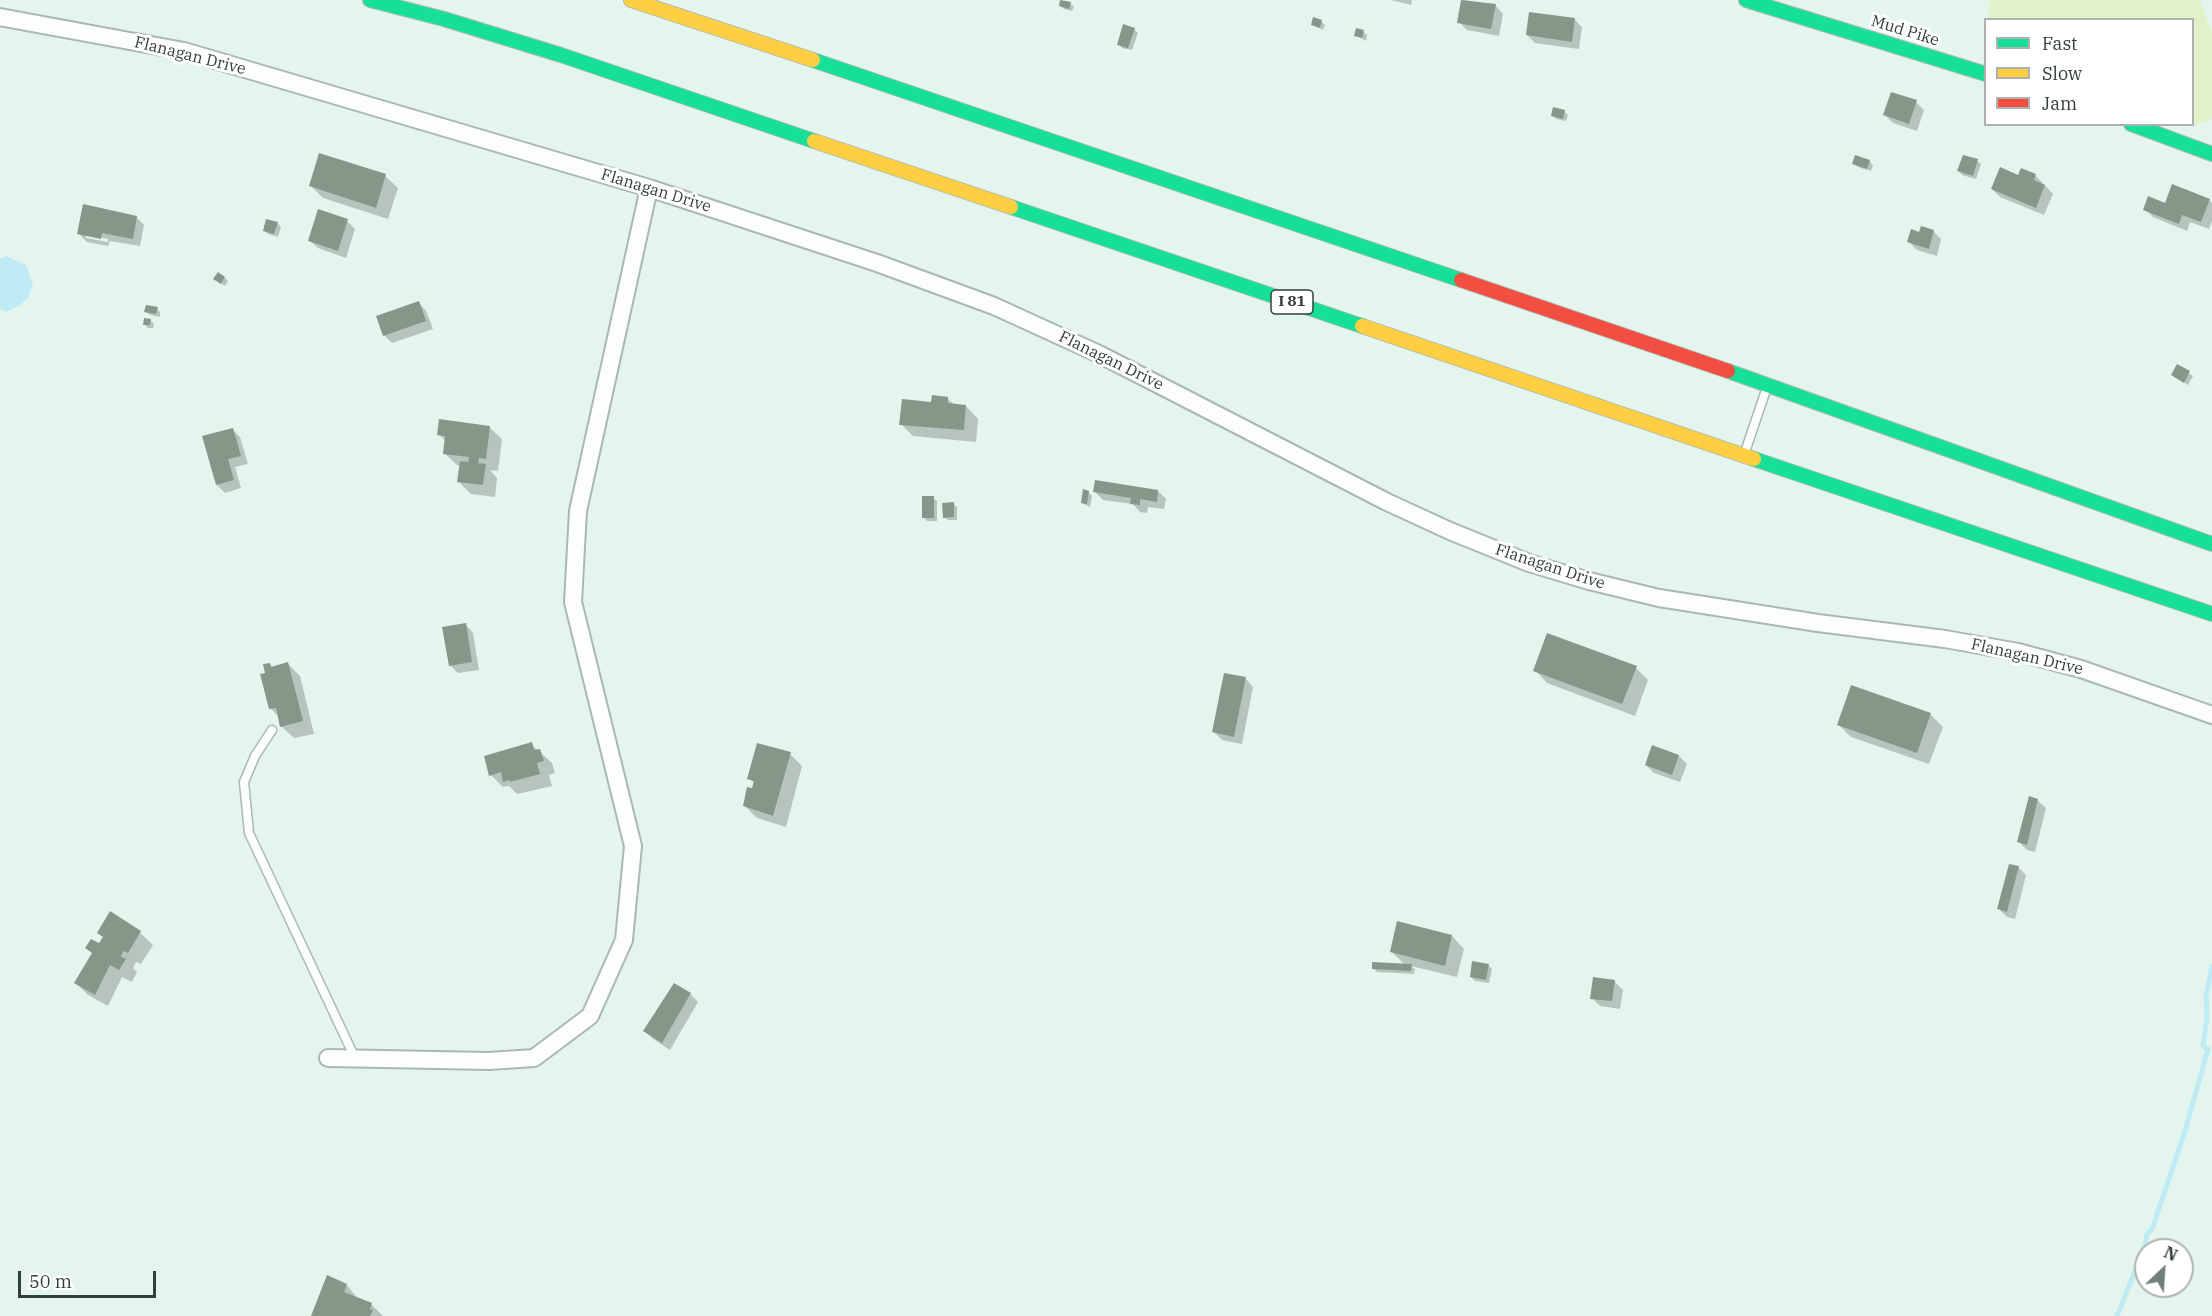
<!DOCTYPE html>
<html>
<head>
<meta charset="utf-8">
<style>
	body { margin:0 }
	#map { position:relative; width:2212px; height:1316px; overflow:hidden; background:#e4f5ed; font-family:"IBM Plex Serif",serif }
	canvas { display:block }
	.legend { position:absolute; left:1984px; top:18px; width:210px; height:108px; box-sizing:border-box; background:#fff; border:2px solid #adb2b0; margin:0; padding:8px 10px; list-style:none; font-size:18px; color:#333f3a }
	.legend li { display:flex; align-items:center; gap:12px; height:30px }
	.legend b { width:30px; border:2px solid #adb2b0 }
	.north { position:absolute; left:2134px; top:1238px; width:60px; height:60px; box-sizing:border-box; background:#fff; border:2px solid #adb2b0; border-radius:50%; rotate:25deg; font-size:16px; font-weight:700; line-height:24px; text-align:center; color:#333f3a }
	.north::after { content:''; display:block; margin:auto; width:21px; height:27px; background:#717f79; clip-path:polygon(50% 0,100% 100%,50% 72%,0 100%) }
	.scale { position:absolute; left:18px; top:1271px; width:138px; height:27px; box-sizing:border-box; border:3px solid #333f3a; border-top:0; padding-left:8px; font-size:18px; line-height:21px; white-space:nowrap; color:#333f3a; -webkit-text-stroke:4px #fff; paint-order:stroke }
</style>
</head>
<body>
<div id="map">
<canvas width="2212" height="1316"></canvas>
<ul class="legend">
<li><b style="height:8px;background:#16e098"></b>Fast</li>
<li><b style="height:8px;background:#ffcf43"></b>Slow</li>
<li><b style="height:8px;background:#f24e42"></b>Jam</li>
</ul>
<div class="north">N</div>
<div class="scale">50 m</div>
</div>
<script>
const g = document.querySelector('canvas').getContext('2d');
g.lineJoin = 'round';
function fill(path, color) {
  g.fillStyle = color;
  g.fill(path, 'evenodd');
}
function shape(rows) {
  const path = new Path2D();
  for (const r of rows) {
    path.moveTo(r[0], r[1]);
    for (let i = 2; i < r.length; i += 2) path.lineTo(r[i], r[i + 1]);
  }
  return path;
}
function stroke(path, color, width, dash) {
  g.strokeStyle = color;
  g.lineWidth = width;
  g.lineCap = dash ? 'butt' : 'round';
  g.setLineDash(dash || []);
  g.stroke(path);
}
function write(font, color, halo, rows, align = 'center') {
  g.font = font + ' "IBM Plex Serif",serif';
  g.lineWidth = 6;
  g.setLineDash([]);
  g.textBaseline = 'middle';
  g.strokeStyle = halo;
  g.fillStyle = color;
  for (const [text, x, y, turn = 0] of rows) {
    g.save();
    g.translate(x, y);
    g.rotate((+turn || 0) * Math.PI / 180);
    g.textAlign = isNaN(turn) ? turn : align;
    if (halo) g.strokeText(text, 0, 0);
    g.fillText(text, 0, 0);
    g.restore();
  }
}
fill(shape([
	[1991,0,2200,0,2212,33,2212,119,2197,125,2182,125,2192,124,2192,20,1987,19]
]), '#e2f1ca');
fill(shape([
	[6,256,26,265,33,285,28,298,20,305,6,312,0,309,0,259]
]), '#beebf4');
fill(shape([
	[1391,0,1412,0,1411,5],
	[1463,0,1495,5,1503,14,1499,36,1467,30,1459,22],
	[1070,3,1074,7,1072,11,1064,9,1060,6],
	[1574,19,1582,27,1579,49,1535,43,1527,35],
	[1321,21,1325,25,1323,30,1313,24],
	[1134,29,1138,33,1132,50,1122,48,1119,44],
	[1364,32,1367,35,1366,41,1356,35],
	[1916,102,1924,110,1917,131,1893,123,1885,115],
	[1564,111,1568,115,1566,121,1556,119,1553,116],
	[1869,161,1873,165,1871,171,1858,167,1854,163],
	[1977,161,1981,164,1976,179,1962,175,1959,171],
	[2035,175,2053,194,2044,215,2000,197,1992,189,2019,177],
	[385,176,398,188,388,219,323,198,311,186],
	[2209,200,2212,203,2212,221,2209,229,2190,222,2187,231,2153,217,2145,209,2166,205],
	[136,217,144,225,140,246,110,241,108,246,87,242,79,234],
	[86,234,108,239,108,242,86,238],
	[347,221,355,229,346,258,318,248,309,240],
	[277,223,281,227,278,237,268,234,264,230],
	[1933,231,1941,239,1937,256,1917,250,1909,242],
	[225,278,228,281,225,286,215,279],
	[418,302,426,311,433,329,392,343,384,335],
	[157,309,160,312,160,317,150,315,146,312],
	[150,320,154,324,153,328,148,328,144,324],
	[2178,366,2193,376,2188,385,2173,375],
	[947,398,955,405,966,406,978,419,976,442,913,436,901,424,933,403],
	[489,427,502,439,498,471,490,470,497,478,495,497,471,494,459,482,461,466,457,465,444,453,446,441,438,434],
	[232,429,240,437,248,464,235,467,241,488,225,493,217,485],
	[1158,491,1166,499,1164,509,1148,507,1147,513,1140,512,1133,504,1103,500,1095,492],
	[1088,492,1092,496,1090,507,1082,503],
	[933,498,937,501,937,521,927,521,923,517],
	[953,504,957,507,957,520,948,520,944,517],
	[465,624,473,633,479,670,458,673,450,665],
	[270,664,273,668,288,664,300,676,314,734,294,738,281,726,280,718,271,709,267,674],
	[1636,668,1648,680,1635,716,1547,683,1535,670],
	[1245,678,1253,687,1242,744,1222,740,1214,732],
	[1930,714,1943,727,1929,764,1851,737,1839,725],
	[531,744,552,763,555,773,549,775,552,786,517,794,509,786,503,787,491,775],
	[1653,747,1679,756,1687,764,1680,782,1654,773,1646,765],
	[790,754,802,766,786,827,757,818,744,805,755,784,749,778],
	[2037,800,2046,808,2035,852,2027,850,2019,842],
	[2018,867,2026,875,2015,919,2007,917,1999,909],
	[110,913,140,933,153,945,141,964,136,962,133,968,137,972,132,982,122,977,108,1006,88,995,76,983,93,954,87,948,99,946,104,938],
	[1452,936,1464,949,1457,977,1411,966,1415,969,1414,974,1377,972,1373,968,1405,965,1392,952],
	[1488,965,1492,969,1489,983,1475,981,1471,977],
	[1615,982,1623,990,1620,1009,1600,1006,1592,998],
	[690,994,698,1002,670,1050,653,1039,645,1031],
	[347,1285,358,1299,371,1304,383,1316,313,1316]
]), '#0003');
stroke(shape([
	[2117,1316,2144,1249,2147,1234,2152,1229,2185,1131,2208,1049,2203,1046,2207,1019,2206,996,2212,966]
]), '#beebf4', 5);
fill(shape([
	[1060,0,1071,2,1069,9,1059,6],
	[1461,0,1496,4,1491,29,1457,23],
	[1529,12,1575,18,1572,42,1526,35],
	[1313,17,1322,20,1320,28,1311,25],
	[1123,24,1135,28,1128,48,1117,45],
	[1356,28,1364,30,1362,38,1354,36],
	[1891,92,1917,100,1909,124,1883,115],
	[1553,107,1565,110,1563,119,1551,116],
	[319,153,386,174,376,208,309,186],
	[1855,155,1870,160,1867,169,1852,164],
	[1963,155,1978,159,1973,176,1957,171],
	[2000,167,2018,175,2021,168,2036,174,2034,180,2045,185,2036,208,1991,189],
	[2172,184,2210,199,2201,222,2182,215,2179,224,2143,210,2148,196,2165,203],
	[83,204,137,216,133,239,102,233,101,239,77,234],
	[318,209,348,219,338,251,308,241],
	[266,219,278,222,274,234,263,231],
	[1921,226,1934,230,1929,249,1907,242,1911,229,1919,232],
	[218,272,225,277,221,284,213,279],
	[419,301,426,321,383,336,376,316],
	[146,305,158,307,156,314,144,312],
	[144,318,151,319,150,325,143,325],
	[2177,364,2190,371,2184,383,2171,375],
	[932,395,948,397,948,403,966,405,964,430,899,425,902,399,931,402],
	[439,419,490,426,486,459,479,458,478,463,486,464,483,485,457,482,460,461,468,462,469,457,443,454,445,436,437,435],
	[233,428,241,456,228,459,234,480,216,485,202,436],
	[1095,480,1158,490,1157,502,1140,499,1140,505,1130,504,1131,498,1093,492],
	[1083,489,1089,491,1087,504,1081,503],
	[922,496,934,496,934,518,922,518],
	[954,502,954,517,943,518,942,503],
	[466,623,472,662,449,666,442,627],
	[1547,633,1637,666,1622,704,1533,671],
	[288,662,303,721,280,727,276,708,269,709,260,674,265,673,263,664,270,663,271,667],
	[1224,673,1246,677,1234,737,1212,732],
	[1851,685,1931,713,1917,753,1837,725],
	[532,742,534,750,540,749,544,761,537,763,540,774,510,782,510,780,503,782,501,772,489,776,484,756],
	[757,743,791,752,773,816,743,806,747,787,752,788,754,781,747,779],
	[1652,745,1679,755,1672,775,1645,765],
	[2029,796,2038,799,2027,845,2017,842],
	[2009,864,2019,866,2007,912,1997,909],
	[110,911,141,931,128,953,123,951,121,957,126,959,119,970,110,965,95,995,74,983,92,953,85,948,91,939,99,943,103,937,97,933],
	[1397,921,1452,935,1445,966,1390,952],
	[1472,961,1489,964,1486,980,1470,977],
	[1372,962,1412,964,1411,971,1372,969],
	[1593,977,1615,980,1612,1001,1590,999],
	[674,983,691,993,662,1043,643,1031],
	[327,1275,347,1284,344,1292,372,1303,370,1309,373,1310,370,1316,311,1316]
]), '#859788');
const lane = shape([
	[1745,452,1767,387],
	[272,730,255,756,244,782,249,833,355,1058]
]);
const street = shape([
	[0,17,184,51,649,188,877,263,994,306,1099,354,1387,502,1450,531,1529,563,1589,581,1659,598,1818,623,1945,639,2018,652,2081,669,2212,715],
	[328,1058,489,1061,534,1058,590,1016,624,940,633,846,573,602,578,511,649,188]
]);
const fast = shape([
	[370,0,444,19,561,55,814,141],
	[1746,0,1986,74],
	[813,60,1461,280],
	[2131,124,2212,154],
	[1011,207,1362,326],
	[1728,371,2212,544],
	[1754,459,2212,614]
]);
const slow = shape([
	[631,0,813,60],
	[814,141,1011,207],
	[1362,326,1754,459]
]);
const jam = shape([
	[1461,280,1728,371]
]);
stroke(lane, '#abb8b2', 11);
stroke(street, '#abb8b2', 20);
stroke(fast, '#abb8b2', 16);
stroke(slow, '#abb8b2', 16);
stroke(jam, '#abb8b2', 16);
stroke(lane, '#fbfefc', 8);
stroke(street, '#fbfefc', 16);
stroke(fast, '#16e098', 14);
stroke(slow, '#ffcf43', 14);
stroke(jam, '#f24e42', 14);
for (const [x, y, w] of [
	[1292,302,42]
]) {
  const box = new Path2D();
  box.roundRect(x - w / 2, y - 12, w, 24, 4.5);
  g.fillStyle = '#fff';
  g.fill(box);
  stroke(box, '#333f3a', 1.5);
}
write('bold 15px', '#333f3a', null, [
	["I 81",1292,302]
]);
write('16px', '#333f3a', '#fff', [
	["Mud Pike",1905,31,17],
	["Flanagan Drive",190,56,14],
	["Flanagan Drive",656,191,17],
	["Flanagan Drive",1111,361,26],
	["Flanagan Drive",1550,567,18],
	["Flanagan Drive",2027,657,13]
]);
</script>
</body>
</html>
